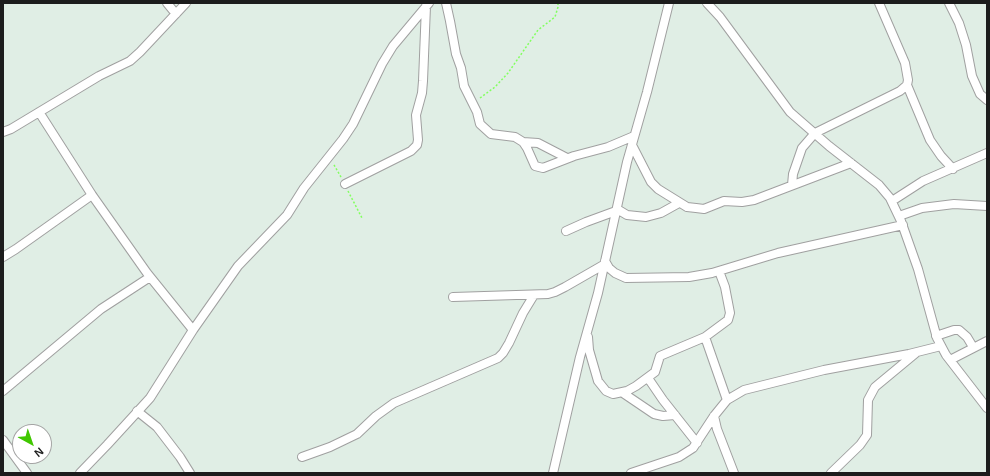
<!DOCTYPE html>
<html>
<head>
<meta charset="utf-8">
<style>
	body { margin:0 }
	#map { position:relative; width:990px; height:476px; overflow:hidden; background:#e0eee5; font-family:Helvetica,sans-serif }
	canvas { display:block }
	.frame { position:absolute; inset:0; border:4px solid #1c1c1c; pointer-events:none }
	.north { position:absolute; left:12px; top:424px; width:40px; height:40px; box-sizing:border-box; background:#fff; border:1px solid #a4a4a4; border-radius:50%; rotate:140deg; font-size:11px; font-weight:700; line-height:16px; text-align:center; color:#1c1c1c }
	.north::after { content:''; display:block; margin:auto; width:14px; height:18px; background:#40c700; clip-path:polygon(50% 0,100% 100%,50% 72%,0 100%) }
</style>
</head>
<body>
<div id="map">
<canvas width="990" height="476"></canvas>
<div class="frame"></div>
<div class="north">N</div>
</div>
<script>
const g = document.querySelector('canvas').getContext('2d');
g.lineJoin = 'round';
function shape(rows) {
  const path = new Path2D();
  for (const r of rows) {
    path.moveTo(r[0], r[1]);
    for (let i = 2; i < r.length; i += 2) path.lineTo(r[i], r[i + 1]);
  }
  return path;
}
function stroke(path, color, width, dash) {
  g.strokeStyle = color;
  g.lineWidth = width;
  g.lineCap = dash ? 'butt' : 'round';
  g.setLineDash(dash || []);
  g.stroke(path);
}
const minor = shape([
	[167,3,176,14],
	[446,3,450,21,456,54,461,68,464,86,477,112,480,124,491,134,515,137,523,142,527,148,535,166,543,168,574,156,608,147,634,136],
	[707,3,720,17,790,112,829,146,879,185,890,198,901,221,918,269,937,338,946,355,987,408],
	[949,3,959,23,966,45,972,76,980,94,987,100],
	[907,85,930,140,941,156,953,169],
	[39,112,92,195,147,273,193,330],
	[3,132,11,129,99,76,130,61,140,52,186,3],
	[523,142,538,143,567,158],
	[632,145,651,182,658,189,687,207,696,208,704,209,724,201,742,202,754,200,851,163],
	[345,184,411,151,417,145,418,140,416,115,422,93,423,81,426,6],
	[792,185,793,174,802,148,815,133,900,91,907,85,908,80,905,63,879,3],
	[892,201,923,181,987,153],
	[617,209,627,215,646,217,661,213,679,203],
	[899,216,922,208,954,204,987,206],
	[566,231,586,222,616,211],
	[3,257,16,249,92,195],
	[605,261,609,268,615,273,626,278,689,277,712,273,778,253,903,225],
	[453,297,548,294,555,292,565,287,605,264],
	[936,336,954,330,959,330,967,337,973,347],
	[588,337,589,350,598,381,606,391,613,394,627,391,636,386,655,372,660,356,705,337,728,320,730,313,725,287,719,271],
	[705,337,727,400],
	[950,360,987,341],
	[648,378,663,400,697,443],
	[3,391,101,309,150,277],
	[623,393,654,414,663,416,675,415],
	[137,411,157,427,180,457,190,473],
	[714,416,717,429,734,473],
	[3,440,27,473],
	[302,457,330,447,357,434,376,416,394,403,498,358,503,353,509,343,523,313,534,295],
	[80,473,107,445,150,398,193,330,238,266,287,215,304,188,343,139,353,124,382,64,393,46,429,3],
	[553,473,580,357,598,293,627,162,647,92,669,3],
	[631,473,679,457,693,448,714,416,727,400,744,390,824,370,909,354,941,346],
	[831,473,860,445,867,435,868,400,875,387,916,353]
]);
stroke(minor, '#a0a0a0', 10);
stroke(shape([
	[480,98,495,87,508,73,538,30,555,17,558,7,558,3],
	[334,165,341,177],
	[348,191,362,218]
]), '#83ff60', 1.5, [2, 2]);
stroke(minor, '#fff', 8);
</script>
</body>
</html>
